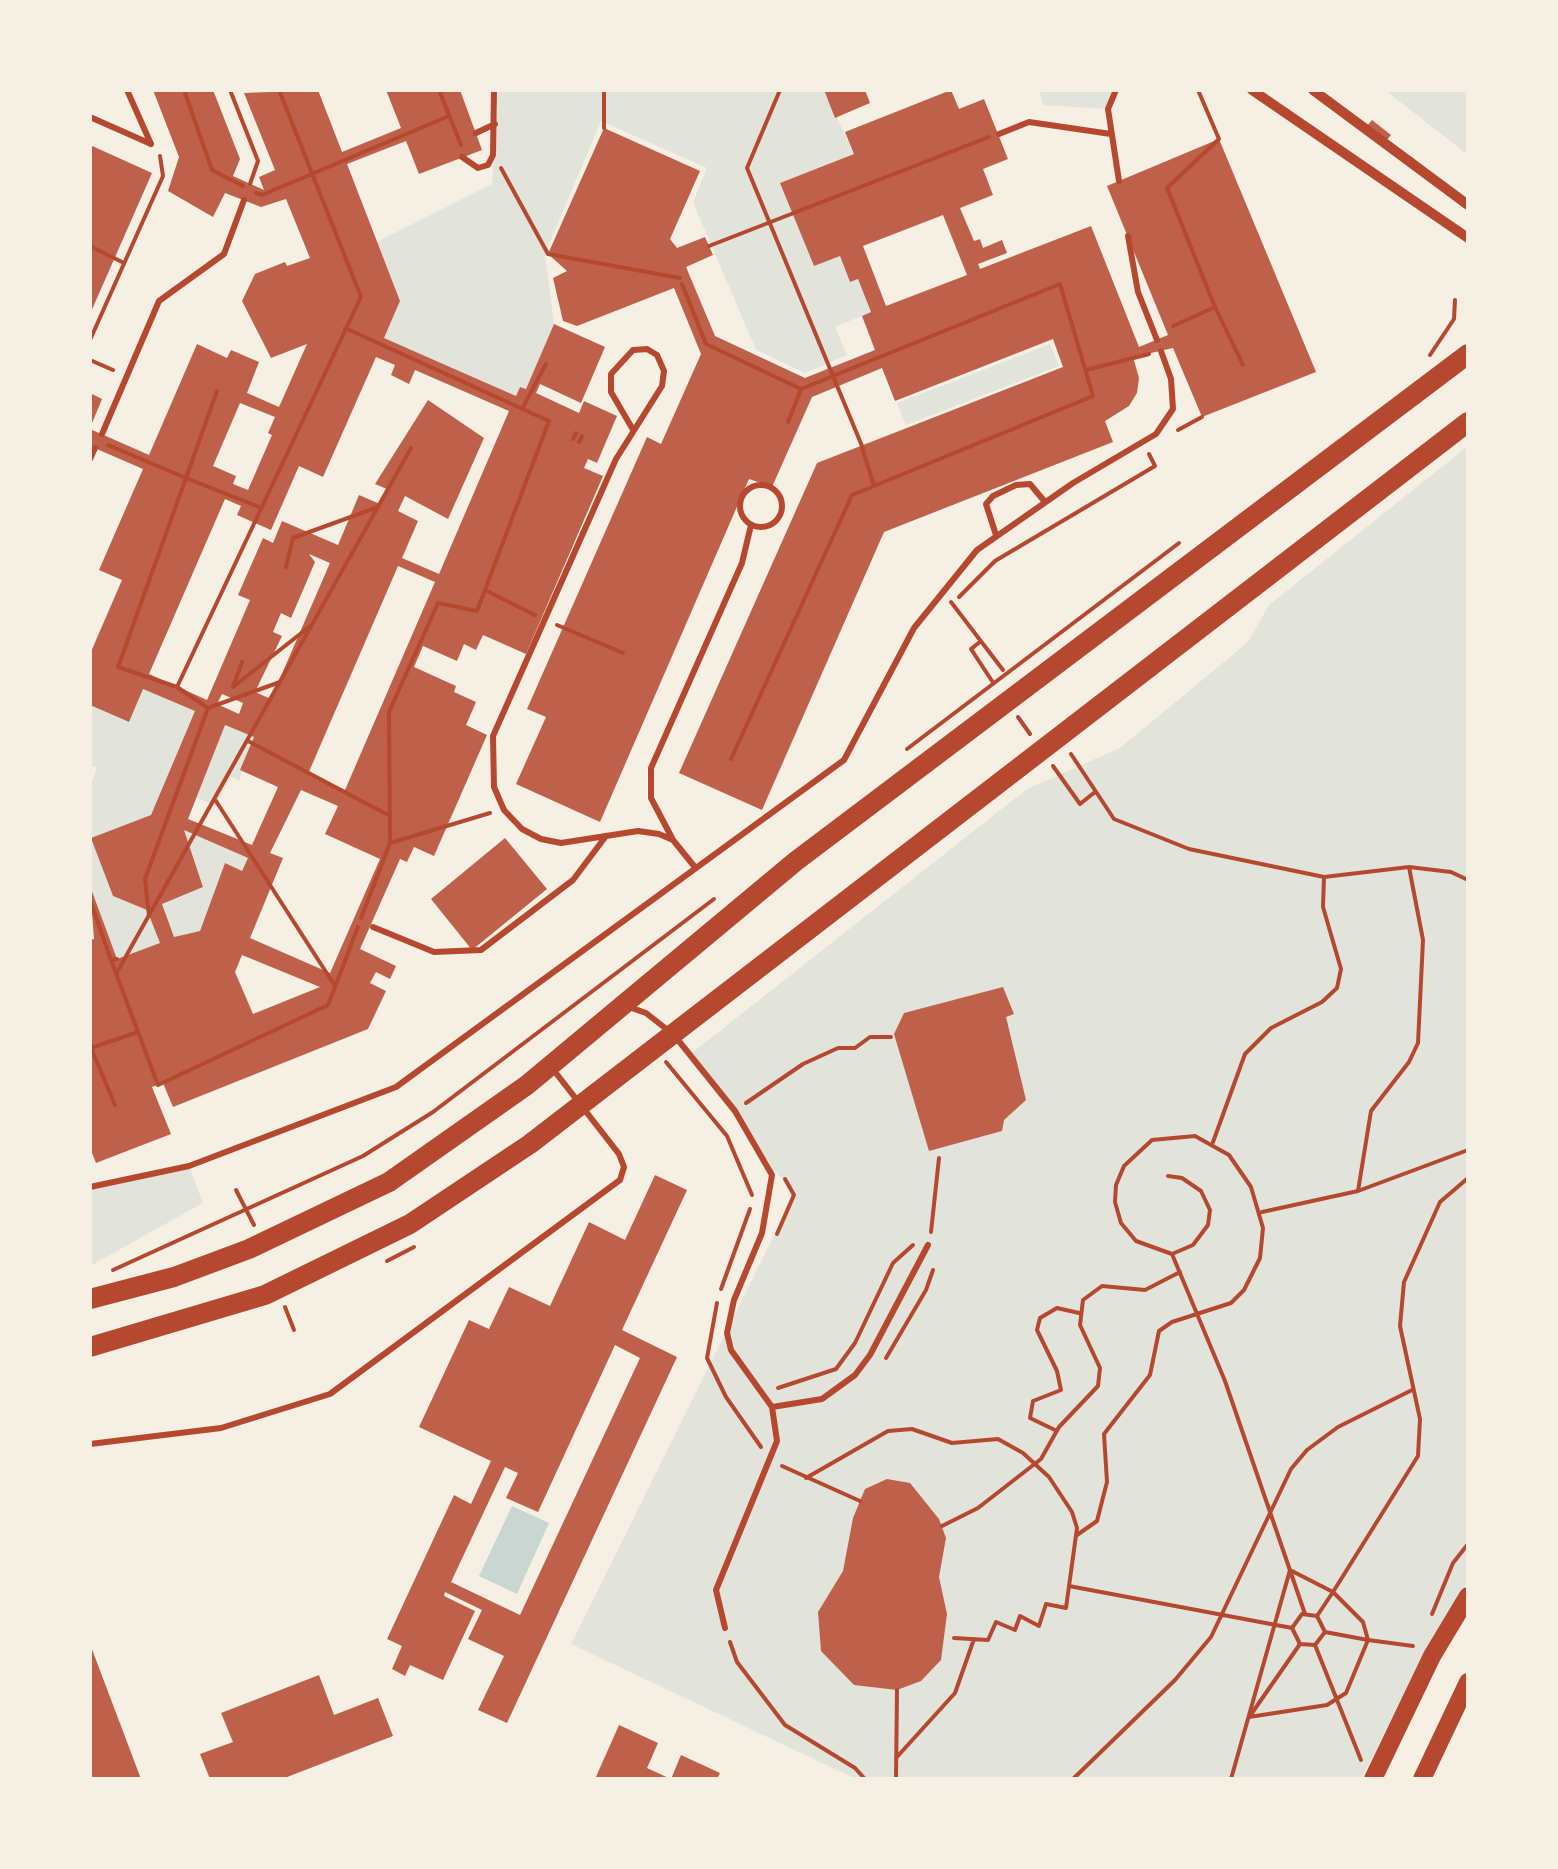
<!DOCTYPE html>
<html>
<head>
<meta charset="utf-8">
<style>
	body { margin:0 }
	#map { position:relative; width:1558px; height:1869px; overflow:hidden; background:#f6efe4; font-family:"Fira Sans Condensed",sans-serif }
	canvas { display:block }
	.frame { position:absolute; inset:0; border:92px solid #f6efe4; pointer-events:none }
</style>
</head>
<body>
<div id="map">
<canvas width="1558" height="1869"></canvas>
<div class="frame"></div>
</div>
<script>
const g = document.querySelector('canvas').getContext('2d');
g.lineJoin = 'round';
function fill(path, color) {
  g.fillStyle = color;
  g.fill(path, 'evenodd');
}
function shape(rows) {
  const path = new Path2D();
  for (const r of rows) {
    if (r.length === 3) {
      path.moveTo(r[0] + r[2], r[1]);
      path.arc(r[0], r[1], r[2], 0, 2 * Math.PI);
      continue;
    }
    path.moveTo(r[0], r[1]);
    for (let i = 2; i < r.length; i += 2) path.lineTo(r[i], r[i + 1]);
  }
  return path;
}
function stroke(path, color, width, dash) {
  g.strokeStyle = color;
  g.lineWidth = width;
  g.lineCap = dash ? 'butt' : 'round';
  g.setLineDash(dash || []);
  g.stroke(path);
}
fill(shape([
	[494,90,824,90,854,154,781,183,813,265,840,256,850,282,858,279,871,312,835,327,847,355,805,373,756,350,693,202,707,168,601,121,545,254,554,324,526,389,520,387,516,396,384,338,400,301,377,242,492,184,497,108],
	[1039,90,1116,90,1108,109,1043,105],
	[1385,90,1468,90,1468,155],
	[1050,344,1059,366,906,425,897,403],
	[1468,446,1468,1582,1432,1639,1361,1779,856,1779,571,1644,794,1195,688,1056,1027,789,1120,748,1248,642,1269,605],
	[143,689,195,711,151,815,92,838,113,896,147,910,160,943,117,959,90,891,90,787,97,768,90,765,90,705,128,722],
	[225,725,254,737,239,781,231,776,216,806,194,797],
	[184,830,248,858,242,871,225,864,200,931,174,937,162,904,203,887],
	[189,1166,203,1203,90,1266,90,1187]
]), '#e2e4dc');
fill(shape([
	[512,1506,549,1523,517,1594,479,1576]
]), '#c9d6d2');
fill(shape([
	[153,90,213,90,240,159,233,176,264,190,259,177,275,170,244,93,318,90,342,152,401,128,386,90,460,90,482,150,419,174,406,141,347,164,400,301,384,338,516,396,520,387,526,389,554,324,605,347,581,403,540,384,536,393,579,413,584,401,617,416,597,463,588,459,584,468,603,476,526,654,483,635,476,650,464,644,457,661,423,646,414,667,456,686,454,692,476,702,466,725,487,735,434,856,414,847,407,862,400,859,360,949,396,966,390,979,376,972,370,983,386,991,368,1029,173,1107,163,1083,152,1087,171,1134,96,1163,90,1148,90,940,94,939,90,886,117,959,160,943,147,910,113,896,91,838,151,815,195,711,143,689,129,722,90,705,90,654,122,580,99,570,143,469,90,446,90,429,149,455,197,344,227,358,231,350,259,362,247,393,279,407,307,344,271,358,242,301,255,274,285,262,287,266,310,258,286,199,261,207,225,193,213,217,168,191,179,157],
	[376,357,395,365,391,375,409,384,415,370,509,411,439,574,402,558,418,521,398,511,405,496,448,519,484,438,428,400,375,484,387,489,380,504,359,495,338,545,282,521,273,543,263,538,238,595,250,600,207,700,149,674,225,499,241,506,237,515,271,530,299,466,323,477],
	[240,403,275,417,268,433,272,435,248,490,233,484,236,476,213,466],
	[309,554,330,563,271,699,255,692,282,636,273,632,281,613,291,618,315,562],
	[398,566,435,582,345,790,308,774],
	[222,694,243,703,239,714,217,704],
	[225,725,254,737,240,770,278,787,252,845,188,819],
	[301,790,338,806,325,834,380,859,330,973,250,938,283,858,270,853],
	[184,830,248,858,242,871,225,863,200,931,174,937,162,904,203,887],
	[242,955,320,987,253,1014,235,972],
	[824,90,865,90,870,103,835,118],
	[951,90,959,109,984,99,1008,159,983,169,993,195,960,208,974,241,980,239,983,248,1002,240,1007,253,978,264,980,269,1091,226,1139,347,1168,335,1107,186,1219,139,1316,372,1202,417,1173,348,1133,357,1139,378,1137,393,1129,406,1105,421,1113,442,884,532,762,810,679,773,817,463,1063,367,1053,339,895,401,882,368,812,397,772,487,749,479,600,822,516,784,546,717,527,709,647,437,661,444,701,354,674,288,577,326,563,321,553,278,567,271,548,254,604,128,700,171,670,239,677,248,705,237,713,255,686,267,715,336,805,378,875,350,862,316,871,312,858,279,850,282,840,256,814,266,780,183,854,154,845,132],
	[943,215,967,275,886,306,863,246],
	[1372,120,1391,135,1386,141,1367,126],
	[90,145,152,173,90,314],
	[90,393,102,399,90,428],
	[505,838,547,889,472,950,431,899],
	[1003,987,1014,1014,1006,1017,1026,1100,1004,1120,1002,1131,929,1151,894,1034,904,1013],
	[655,1175,687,1190,622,1330,677,1357,507,1723,478,1710,504,1656,468,1639,482,1610,445,1592,444,1596,475,1611,443,1680,410,1665,405,1676,392,1669,402,1646,387,1639,454,1495,471,1504,491,1461,419,1427,469,1320,489,1329,509,1287,550,1306,589,1222,625,1240],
	[615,1345,640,1358,520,1615,451,1582,505,1467,518,1473,506,1498,538,1512],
	[887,1479,910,1483,939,1519,946,1538,939,1577,947,1614,941,1660,921,1681,897,1690,854,1685,821,1651,818,1612,843,1571,853,1518,865,1489],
	[90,1644,141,1779,90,1779],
	[319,1675,334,1715,378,1698,393,1736,282,1779,210,1779,200,1754,233,1742,221,1713],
	[619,1725,658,1743,647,1768,671,1779,681,1755,720,1773,717,1779,595,1779]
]), '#bf614a');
stroke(shape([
	[184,90,212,170,243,186],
	[230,90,258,161,250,184],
	[439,90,461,145],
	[604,90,604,128],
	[780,90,747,168,833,376,801,389,788,422],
	[1198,90,1219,139,1167,188,1215,307],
	[501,168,548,254,680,278],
	[256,193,262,195,449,116],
	[90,246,124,263],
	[709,246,989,137],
	[682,284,706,344,801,389],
	[1173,326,1215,307,1243,365],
	[345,328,549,421,477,611,438,603,389,712,390,843,490,813],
	[90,340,163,176,160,156],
	[1430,355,1454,319,1455,300],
	[90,360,113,370],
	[1086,370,1149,354],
	[217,391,186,478,259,507],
	[522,409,546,364],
	[1178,430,1202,417],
	[573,439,576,433],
	[579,442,582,436],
	[108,445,186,478,118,667,177,687,208,708],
	[862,447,874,486],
	[286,567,293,538,378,507],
	[485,590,535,615],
	[959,597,995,561,1155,466,1149,454],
	[951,602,1003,670],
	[557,625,623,653],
	[981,641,971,649,992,681],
	[242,662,233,687,309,627],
	[177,687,361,297,279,90],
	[1018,717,1030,734],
	[248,741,390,816],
	[907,749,1179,543],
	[1071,754,1114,819,1189,849,1324,877,1409,867,1451,872,1468,880],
	[731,759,852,495,1093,396,1060,284,833,376,862,446],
	[1053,766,1080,804,1095,792],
	[216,801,335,986],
	[90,900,111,960,117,959],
	[149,916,145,879,208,708,280,682],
	[361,918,390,843],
	[111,960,158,1085,328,1005,358,927],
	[116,974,411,448],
	[90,1043,91,1048,138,1032],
	[91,1048,115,1105],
	[666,1062,727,1136,752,1195],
	[746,1103,803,1064,838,1048,855,1048,870,1037,891,1037],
	[1213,1142,1245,1054,1271,1028,1322,1002,1337,988,1341,969,1323,907,1324,877],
	[236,1190,254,1225],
	[1358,1191,1371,1111,1409,1062,1418,1043,1423,940,1409,867],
	[1262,1212,1358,1191,1468,1150],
	[931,1232,939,1158],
	[777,1234,794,1195,785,1179],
	[1172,1254,1225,1381,1305,1614],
	[387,1261,414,1247],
	[113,1270,363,1156,433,1112,714,899],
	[721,1289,750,1209],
	[717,1303,707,1358,726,1397,761,1447],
	[285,1307,294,1330],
	[886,1358,926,1290,933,1270],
	[778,1388,836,1369,855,1343,893,1263,913,1245],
	[1057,1431,1030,1418,1033,1401,1061,1390,1057,1371,1037,1330,1040,1318,1057,1308,1079,1313],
	[782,1466,860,1501],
	[806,1478,888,1431,912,1429,952,1443,998,1439,1023,1453,1049,1477,1072,1512,1077,1528,1066,1608,1046,1604,1039,1626,1020,1616,1015,1630,996,1622,988,1640,954,1638],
	[942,1526,978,1508,1041,1459,1059,1427,1098,1386,1100,1368,1080,1325,1083,1300,1102,1286,1145,1290,1180,1272],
	[1077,1535,1097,1521,1107,1482,1104,1434,1150,1375,1159,1331,1172,1322,1231,1303,1244,1290,1260,1258,1263,1228,1251,1187,1229,1155,1195,1136,1152,1140,1124,1166,1116,1185,1115,1202,1121,1223,1136,1241,1172,1254,1193,1245,1208,1225,1210,1210,1201,1191,1182,1178,1168,1176],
	[1069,1586,1292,1628],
	[1432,1614,1453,1563,1468,1544],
	[1292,1628,1302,1614,1317,1616,1325,1632,1315,1645],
	[1292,1628,1300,1644,1315,1645],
	[730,1642,737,1662,785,1725,855,1768,865,1779],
	[1315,1645,1361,1760],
	[1413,1646,1368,1640,1363,1622,1333,1592,1418,1456,1420,1419,1400,1326,1404,1282,1440,1202,1468,1178],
	[1252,1713,1300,1644],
	[1249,1717,1327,1705,1346,1693,1368,1640,1325,1632],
	[896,1758,955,1693,974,1639],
	[896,1779,897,1690],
	[1073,1779,1175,1680,1211,1637,1291,1469,1307,1450,1338,1427,1412,1390],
	[1231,1779,1290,1570,1333,1592,1317,1616]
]), '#b5482f', 4);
stroke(shape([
	[127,90,151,144],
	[1116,90,1108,109,1119,181],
	[90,117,151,144],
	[476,133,495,124],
	[999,134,1029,122,1111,134],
	[462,157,478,168,488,165,493,155,494,90],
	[1128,236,1138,292,1157,340],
	[632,428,611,392,611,374,633,350,647,349,657,355,664,371,662,386,616,459,493,736,494,787,504,810,522,829,541,839,561,843,638,831,659,834,673,840,694,866],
	[102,434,159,301,224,254,244,200],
	[90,459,95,448],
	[761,506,21],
	[996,535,986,504,993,496,1016,485,1030,484,1045,502],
	[672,838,651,798,651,768,742,563,751,525],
	[373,927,434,952,481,950,573,880,606,836],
	[626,1006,646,1013,674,1035,735,1111,772,1175,762,1233,734,1300,727,1333,731,1350,772,1407,777,1441,716,1590,725,1628],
	[90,1187,189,1166,396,1087,844,760,914,628,977,550,1073,483,1156,434,1173,409,1171,379,1161,351],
	[772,1407,822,1399,855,1375,870,1355,928,1245],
	[90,1444,221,1428,330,1394,620,1180,624,1167,619,1154,552,1068]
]), '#b5482f', 6);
stroke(shape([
	[1252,90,1468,238],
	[1313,90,1468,205]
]), '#b5482f', 10);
stroke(shape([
	[1373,1779,1432,1656,1468,1596],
	[1422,1779,1468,1682]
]), '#b5482f', 18);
stroke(shape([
	[90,1299,174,1277,249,1249,389,1182,527,1085,796,861,1468,354],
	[90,1347,265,1295,410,1224,530,1144,1468,422]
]), '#b5482f', 20);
</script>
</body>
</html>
